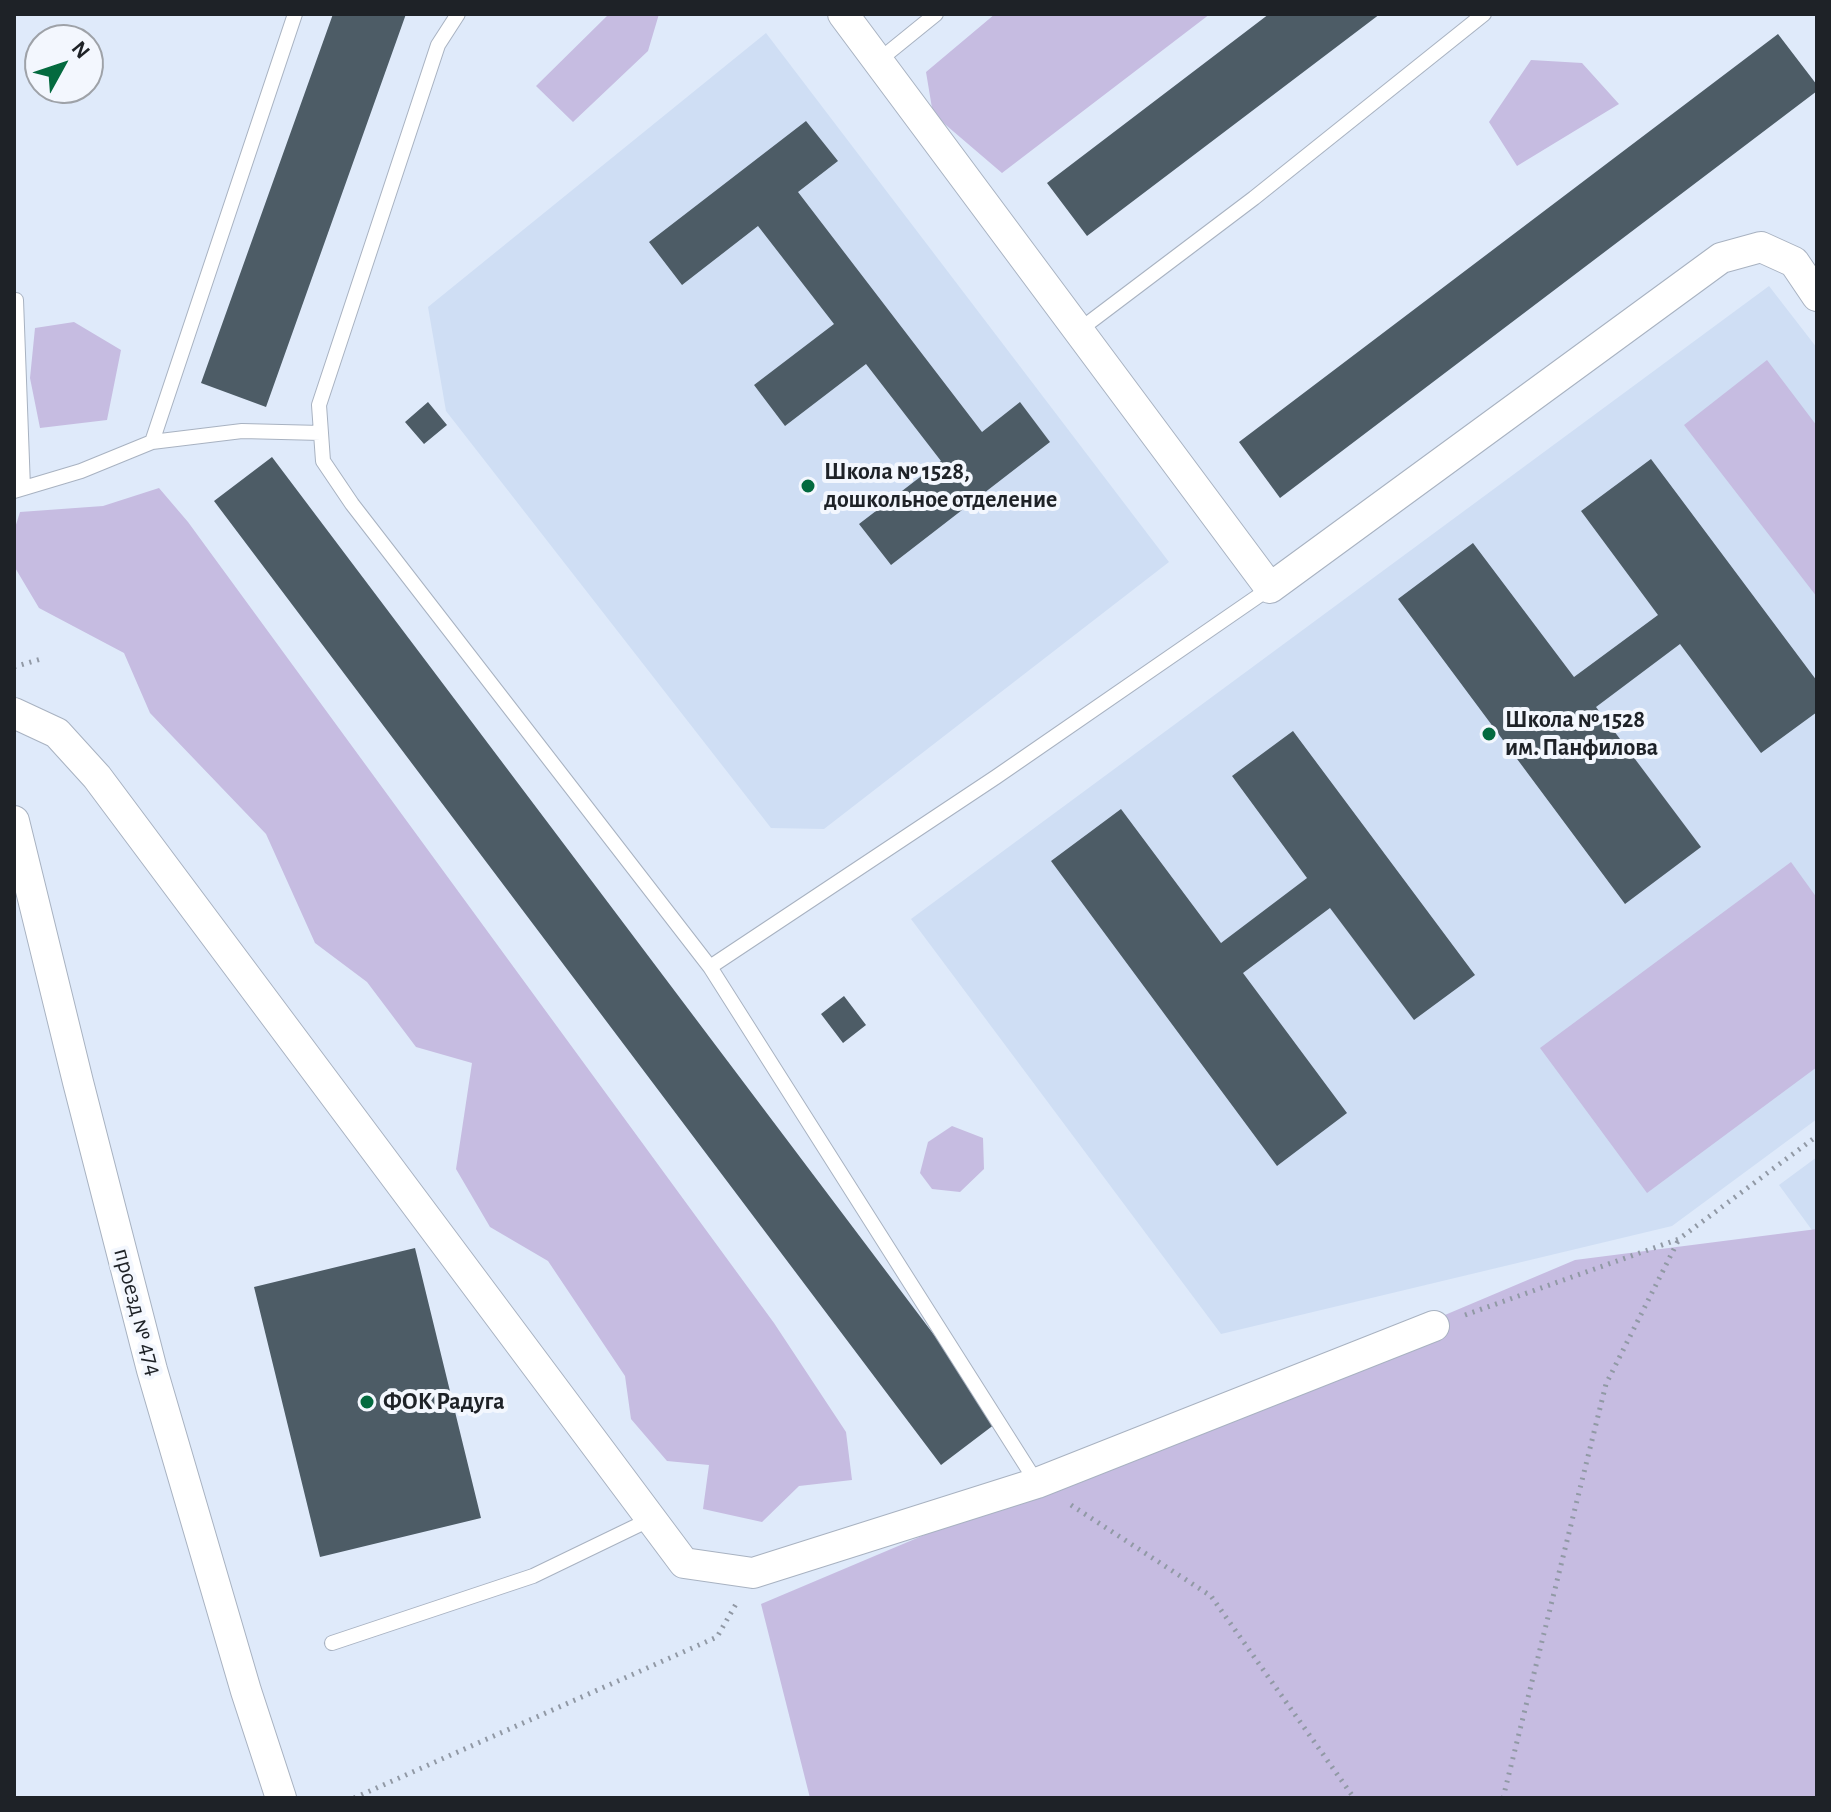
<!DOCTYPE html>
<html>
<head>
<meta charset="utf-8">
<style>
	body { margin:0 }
	#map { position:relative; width:1831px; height:1812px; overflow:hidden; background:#dfeafa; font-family:"Alegreya Sans",sans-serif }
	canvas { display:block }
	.frame { position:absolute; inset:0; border:16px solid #1e2227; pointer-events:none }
	.north { position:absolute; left:24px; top:24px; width:80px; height:80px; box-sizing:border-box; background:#f3f7fe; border:2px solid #9ea2a8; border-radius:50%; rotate:50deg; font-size:22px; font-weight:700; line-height:32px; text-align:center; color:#1e2227 }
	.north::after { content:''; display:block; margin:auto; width:28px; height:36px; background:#036a3f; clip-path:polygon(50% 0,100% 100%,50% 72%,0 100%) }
</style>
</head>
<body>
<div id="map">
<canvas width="1831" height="1812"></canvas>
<div class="frame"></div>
<div class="north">N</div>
</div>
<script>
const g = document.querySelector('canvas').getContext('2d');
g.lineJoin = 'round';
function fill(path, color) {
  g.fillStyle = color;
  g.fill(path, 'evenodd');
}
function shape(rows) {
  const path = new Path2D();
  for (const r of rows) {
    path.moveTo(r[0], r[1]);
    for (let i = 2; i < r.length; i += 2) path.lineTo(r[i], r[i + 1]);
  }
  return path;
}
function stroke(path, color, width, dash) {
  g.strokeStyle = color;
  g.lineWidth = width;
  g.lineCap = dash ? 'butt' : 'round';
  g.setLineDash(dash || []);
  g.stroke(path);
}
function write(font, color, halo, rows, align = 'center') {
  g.font = font + ' "Alegreya Sans",sans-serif';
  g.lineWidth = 8;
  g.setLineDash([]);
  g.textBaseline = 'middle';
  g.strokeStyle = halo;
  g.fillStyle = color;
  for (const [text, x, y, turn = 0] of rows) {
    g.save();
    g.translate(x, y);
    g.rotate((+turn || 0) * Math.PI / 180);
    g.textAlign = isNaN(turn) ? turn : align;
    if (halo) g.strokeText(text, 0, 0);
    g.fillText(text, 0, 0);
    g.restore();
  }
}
fill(shape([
	[766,33,1169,562,824,829,771,828,446,411,428,307],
	[1769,286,1817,348,1817,1119,1672,1226,1221,1334,911,919],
	[1817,1157,1817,1237,1779,1185]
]), '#cfdef4');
fill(shape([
	[609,14,659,14,648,51,573,122,536,86],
	[995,14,1210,14,1002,173,933,114,926,72],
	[1531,60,1582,63,1619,104,1517,166,1489,122],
	[74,322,121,350,107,420,40,428,30,378,35,328],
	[1767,360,1817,426,1817,597,1684,425],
	[159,488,188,522,774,1323,846,1432,852,1480,799,1486,762,1522,703,1509,709,1465,667,1461,631,1419,625,1376,548,1261,490,1227,456,1169,472,1063,416,1047,367,982,315,943,266,834,150,713,124,653,39,608,14,566,14,531,20,512,103,506],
	[1791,862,1817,898,1817,1067,1647,1193,1540,1048],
	[952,1126,983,1138,984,1169,960,1192,932,1189,920,1173,928,1142],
	[1817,1229,1817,1798,810,1798,761,1604,1575,1260]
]), '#c6bce1');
fill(shape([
	[333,14,406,14,266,407,201,383],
	[1269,14,1380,14,1087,236,1047,183],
	[1778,34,1817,85,1817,91,1280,498,1239,442],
	[806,121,838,161,798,192,982,432,1020,402,1050,442,891,565,859,524,941,461,866,364,785,426,754,385,834,324,758,226,682,285,649,242],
	[428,402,447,425,424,444,405,422],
	[272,457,999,1421,941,1465,214,501],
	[1651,459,1817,681,1817,712,1761,753,1680,644,1596,707,1701,847,1625,904,1398,599,1473,543,1574,677,1658,615,1581,511],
	[1293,731,1475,975,1414,1020,1330,908,1243,973,1347,1113,1277,1166,1051,861,1121,809,1221,943,1307,878,1232,776],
	[844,996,866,1025,843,1043,821,1014],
	[415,1248,481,1518,320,1557,254,1287]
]), '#4d5c66');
const lane = shape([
	[458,14,438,45,319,405,323,461,352,504,710,967,1037,1483],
	[878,61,936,14],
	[16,300,23,488],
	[1078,331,1254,198,1484,14],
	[152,442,295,14],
	[14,491,81,471,152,442,242,431,321,433],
	[710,967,996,777,1270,588],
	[332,1643,533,1576,651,1519]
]);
const street = shape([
	[843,14,1270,588,1721,258,1761,247,1794,262,1817,296],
	[14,713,57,733,97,777,684,1563,753,1573,1037,1483,1434,1326],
	[14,821,78,1082,152,1370,246,1691,281,1798]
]);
stroke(lane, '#a8b2c1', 16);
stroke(street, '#a8b2c1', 32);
stroke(shape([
	[14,667,41,659],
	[1465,1315,1679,1239,1817,1136],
	[1071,1505,1211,1596,1354,1798],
	[354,1798,717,1637,736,1604],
	[1503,1798,1606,1384,1679,1239]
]), '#9199a5', 5, [2, 6]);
stroke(lane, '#fff', 14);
stroke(street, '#fff', 30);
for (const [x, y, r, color] of [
	[808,486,8,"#036a3f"],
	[1489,734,8,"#036a3f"],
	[367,1402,8,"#036a3f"]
]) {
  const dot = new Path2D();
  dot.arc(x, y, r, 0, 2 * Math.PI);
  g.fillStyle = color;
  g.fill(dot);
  stroke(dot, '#f3f7fe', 3);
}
write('bold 24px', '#1e2227', '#f3f7fe', [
	["Школа № 1528,",824,472],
	["дошкольное отделение",824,500],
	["Школа № 1528",1505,720],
	["им. Панфилова",1505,748],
	["ФОК Радуга",383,1402]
], 'left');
write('24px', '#1e2227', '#f3f7fe', [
	["проезд № 474",138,1312,75]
]);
</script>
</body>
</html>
